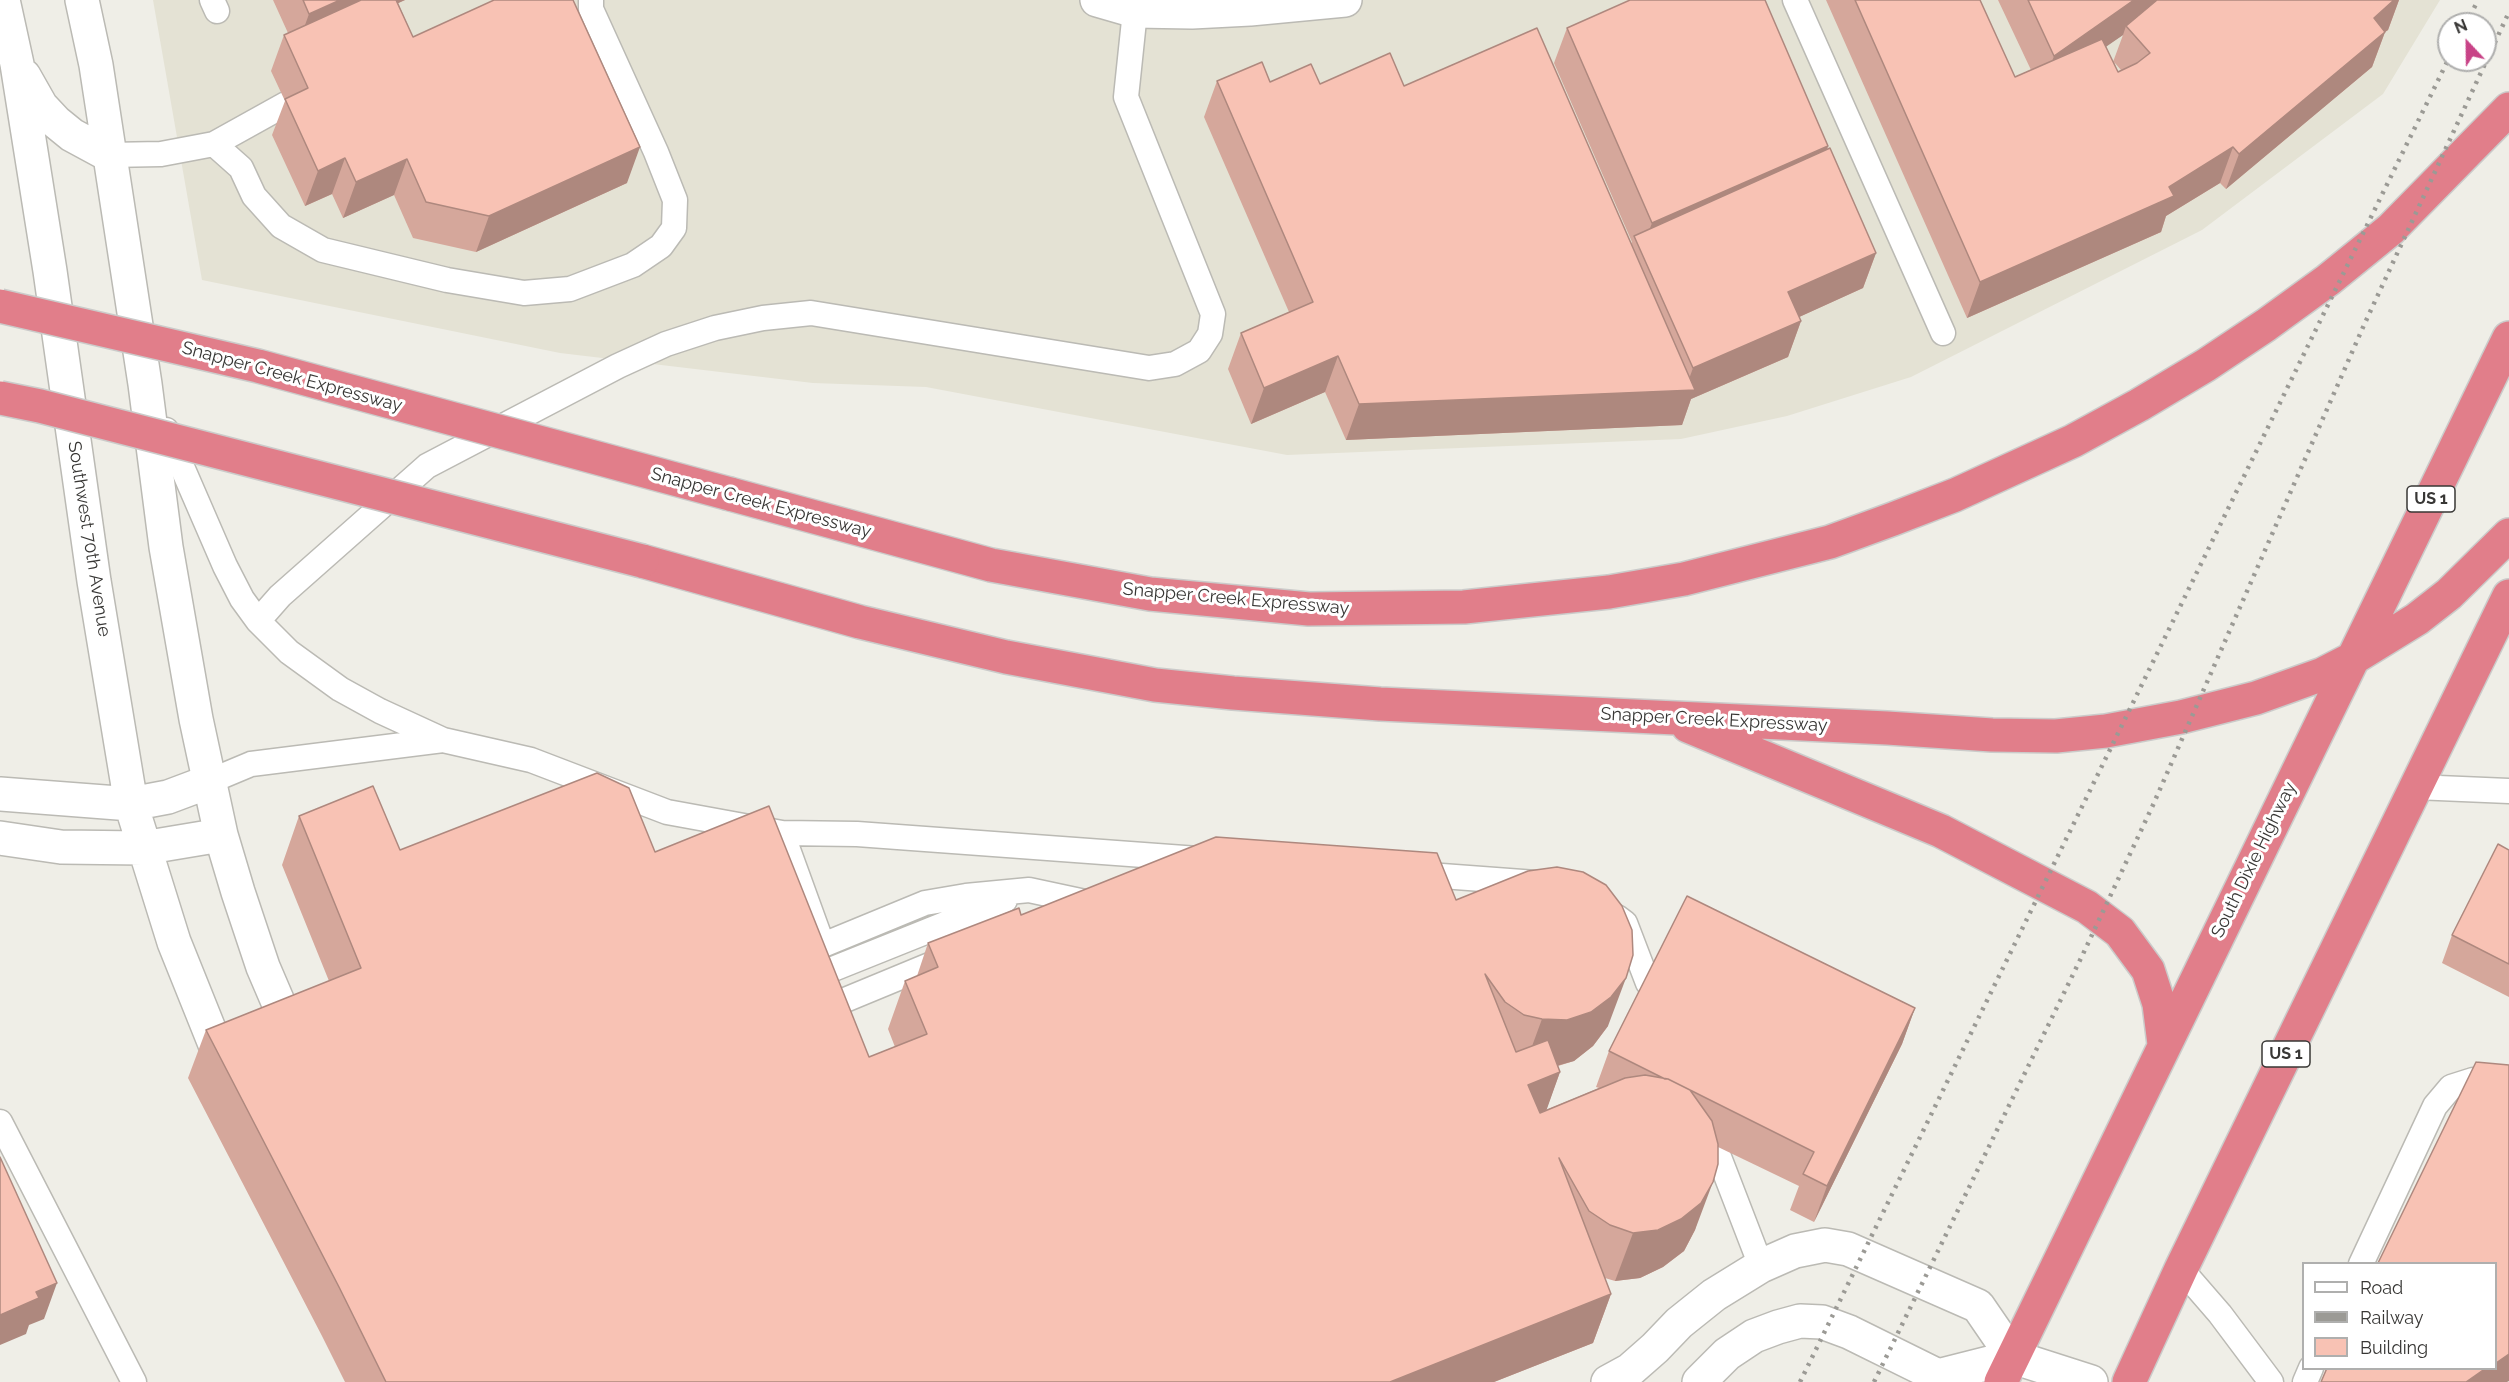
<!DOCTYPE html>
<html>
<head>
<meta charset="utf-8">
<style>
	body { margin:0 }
	#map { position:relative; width:2509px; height:1382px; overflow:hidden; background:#efeee7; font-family:Raleway,sans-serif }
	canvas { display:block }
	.legend { position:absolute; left:2302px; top:1262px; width:195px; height:108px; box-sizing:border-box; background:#fff; border:2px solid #afafae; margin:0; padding:8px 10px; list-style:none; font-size:18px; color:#383735 }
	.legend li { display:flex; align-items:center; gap:12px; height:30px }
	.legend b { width:30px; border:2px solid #afafae }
	.north { position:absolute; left:2437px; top:12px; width:60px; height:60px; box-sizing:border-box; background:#fff; border:2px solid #afafae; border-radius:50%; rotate:338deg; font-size:16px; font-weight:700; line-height:24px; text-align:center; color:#383735 }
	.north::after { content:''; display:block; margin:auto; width:21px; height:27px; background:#c84387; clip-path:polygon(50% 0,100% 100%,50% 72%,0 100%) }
</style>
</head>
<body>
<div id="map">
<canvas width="2509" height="1382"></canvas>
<ul class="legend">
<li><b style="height:8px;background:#fff"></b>Road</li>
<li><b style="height:8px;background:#9b9a95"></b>Railway</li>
<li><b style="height:16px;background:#f8c2b4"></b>Building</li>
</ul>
<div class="north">N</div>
</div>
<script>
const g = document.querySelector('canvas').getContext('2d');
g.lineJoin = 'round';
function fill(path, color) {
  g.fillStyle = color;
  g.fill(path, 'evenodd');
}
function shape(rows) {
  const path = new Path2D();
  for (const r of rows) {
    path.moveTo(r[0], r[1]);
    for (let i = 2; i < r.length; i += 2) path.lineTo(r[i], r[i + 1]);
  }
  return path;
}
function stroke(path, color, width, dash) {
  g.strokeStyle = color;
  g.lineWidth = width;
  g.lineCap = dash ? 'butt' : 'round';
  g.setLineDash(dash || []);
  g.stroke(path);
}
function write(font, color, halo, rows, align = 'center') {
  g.font = font + ' Raleway,sans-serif';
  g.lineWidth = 6;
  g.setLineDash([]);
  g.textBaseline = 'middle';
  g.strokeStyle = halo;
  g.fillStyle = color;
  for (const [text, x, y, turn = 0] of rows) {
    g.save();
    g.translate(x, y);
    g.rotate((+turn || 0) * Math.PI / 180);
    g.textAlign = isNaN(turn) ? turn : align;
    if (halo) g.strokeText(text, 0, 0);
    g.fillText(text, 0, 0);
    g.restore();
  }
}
fill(shape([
	[153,0,2440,0,2383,94,2202,230,1911,377,1787,416,1681,439,1287,455,926,387,813,383,560,353,202,280]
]), '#e4e2d4');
const lane = shape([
	[212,0,217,11],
	[1795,0,1943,333],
	[214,144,286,104],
	[109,155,161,154,214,144,241,168,254,196,281,226,323,250,447,280,524,293,570,289,633,265,661,246,674,228,675,200,656,152,591,9,591,0],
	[166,430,225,566,242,599,258,621,289,652,340,689,380,711,443,740,531,760,667,812,782,833,857,834,1198,859],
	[258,621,280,596,427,466,618,366,666,344,715,328,763,318,811,313,1149,368,1175,364,1199,351,1210,334,1213,314,1126,97,1135,11],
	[208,782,251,764,443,740],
	[2415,787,2509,791],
	[782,833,819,935],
	[1415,874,1536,883],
	[1617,917,1625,923,1648,983],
	[823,945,925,903,966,896,1029,890,1085,902,1092,908],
	[833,969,1005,900],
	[845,1000,949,957],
	[0,1122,134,1382],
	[1714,1144,1761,1266],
	[2361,1264,2435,1106,2451,1087,2473,1080,2509,1083],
	[2181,1269,2220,1314,2271,1382],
	[2305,1382,2311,1368]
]);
const street = shape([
	[1097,0,1135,11,1192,12,1250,9,1345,0],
	[1608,1382,1630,1370,1655,1348,1679,1323,1714,1295,1761,1266,1795,1251,1825,1245,1848,1249,1978,1306,2013,1357],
	[1699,1382,1727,1354,1754,1336,1778,1327,1800,1321,1822,1322,1849,1332,1938,1376,2013,1357,2091,1382]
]);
const secondary = shape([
	[3,0,17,64,50,271,94,581,131,804,174,942,223,1064],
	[82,0,96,65,145,384,166,547,196,719,221,835,238,892,263,967,293,1037],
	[24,76,41,106,56,122,72,135,109,155],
	[0,794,131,804,168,797,208,782],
	[0,838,61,847,143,848,221,835]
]);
const highway = shape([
	[730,494,991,565,1150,594,1235,602,1309,609,1464,607,1609,592,1684,579,1830,542,1893,519,1955,495,2073,441,2139,405,2206,365,2266,325,2328,280,2391,229,2509,109],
	[642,561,860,622,1006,657,1155,685,1233,693,1380,704,1887,728,1992,735,2056,736,2106,731,2181,717,2256,698,2323,674,2352,659,2417,619,2449,594,2509,535],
	[1688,726,1941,831,2087,907,2120,932,2148,970,2159,1004,2164,1044],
	[2001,1382,2509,338],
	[2129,1382,2181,1269,2509,596]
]);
stroke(lane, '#bbbab4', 27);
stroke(street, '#bbbab4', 36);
stroke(secondary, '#bbbab4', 36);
stroke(highway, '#cbcbca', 36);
stroke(lane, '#fff', 24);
stroke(street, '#fff', 33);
stroke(secondary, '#fff', 33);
stroke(highway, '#e17e8a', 33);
stroke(shape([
	[2466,24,2478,0],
	[1800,1382,2449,58],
	[1874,1382,2083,954,2153,805,2364,325,2509,12]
]), '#9b9a95', 4.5, [3, 6]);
const highwayBridge = shape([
	[0,306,258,366,730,494],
	[0,398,40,406,642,561]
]);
stroke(highwayBridge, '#cbcbca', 36, []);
stroke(highwayBridge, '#e17e8a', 33);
fill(shape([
	[273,0,405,0,398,3,413,37,627,183,476,252,413,238,394,195,343,218,332,194,305,206,272,135,285,101,271,71,284,35,288,33],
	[1826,0,1980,0,2015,77,2031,70,1998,0,2399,0,2388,30,2385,32,2372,67,2226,189,2220,183,2166,216,2161,232,1967,318],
	[2123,35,2113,62,2106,46],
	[2114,62,2121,70,2118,72],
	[1567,28,1828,146,1827,150,1876,253,1863,288,1799,317,1801,321,1788,357,1691,399,1682,425,1346,440,1325,392,1251,424,1228,369,1241,333,1289,312,1204,117,1217,81,1270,82,1404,86,1631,244,1632,242,1554,63],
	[299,816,400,850,655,852,869,1057,895,1047,888,1029,905,981,917,976,928,943,1021,915,1456,900,1608,1026,1593,1046,1574,1061,1558,1066,1560,1072,1546,1110,1599,1088,1596,1087,1609,1051,1915,1008,1902,1044,1814,1222,1790,1210,1799,1186,1718,1147,1695,1230,1684,1251,1663,1267,1640,1278,1615,1281,1605,1278,1611,1294,1593,1343,1494,1382,345,1382,322,1336,188,1078,206,1030,329,981,282,865],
	[2509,850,2509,997,2442,963,2452,935]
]), '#d5a79b');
fill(shape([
	[340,0,405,0,296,50,309,14],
	[2134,0,2173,0,2126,26,2123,35,2041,92,2054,56],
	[2394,0,2399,0,2388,30,2385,32,2372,67,2226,189,2239,154,2374,18],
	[1828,146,1815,181,1641,252,1652,223],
	[640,147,627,183,476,252,489,216],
	[2233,147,2220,183,2166,216,2161,232,1967,318,1980,282,2169,187],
	[345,158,332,194,305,206,318,171],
	[407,159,394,195,343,218,356,182],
	[1876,253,1863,288,1775,328,1788,292],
	[1801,321,1788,357,1691,399,1682,425,1346,440,1359,404,1685,390,1693,368],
	[1338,356,1325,392,1251,424,1264,388],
	[1626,978,1608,1026,1593,1046,1574,1061,1549,1068,1524,1068,1542,1019],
	[1915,1008,1902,1044,1814,1222,1827,1186],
	[1560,1072,1543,1120,1528,1085],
	[1713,1182,1695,1230,1684,1251,1663,1267,1640,1278,1615,1281,1633,1233],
	[57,1283,44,1319,29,1325,26,1334,0,1345,0,1315,36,1292],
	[1611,1294,1593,1343,1494,1382,1390,1382],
	[2509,1354,2509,1381,2507,1382,2466,1382,2486,1368,2496,1368,2496,1363]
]), '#ae887e');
const building = shape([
	[303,0,340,0,309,14,303,0],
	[361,0,396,0,413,37,494,0,573,0,640,147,489,216,426,202,407,159,356,182,345,158,318,171,285,99,308,88,284,35,361,0],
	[1630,0,1765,0,1828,146,1652,223,1567,28,1630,0],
	[1855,0,1980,0,2015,77,2102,39,2118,72,2137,63,2150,53,2126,26,2157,0,2394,0,2374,18,2385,32,2239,154,2233,147,2169,187,2174,196,1980,282,1855,0],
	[2028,0,2134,0,2054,56,2028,0],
	[1537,28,1695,390,1359,404,1338,356,1264,388,1241,333,1313,302,1217,81,1262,62,1270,82,1311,64,1320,84,1390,53,1404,86,1537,28],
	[1830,148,1876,253,1788,292,1801,321,1693,368,1634,236,1830,148],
	[597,773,629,788,655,852,769,806,869,1057,927,1034,905,981,938,967,928,943,1019,908,1021,915,1216,837,1437,853,1456,900,1528,871,1557,867,1583,872,1606,885,1622,906,1632,930,1633,955,1626,978,1611,997,1591,1012,1567,1020,1542,1019,1524,1015,1505,1002,1485,974,1516,1052,1548,1040,1560,1072,1528,1085,1540,1113,1625,1078,1645,1075,1668,1079,1690,1090,1712,1121,1718,1144,1718,1164,1713,1182,1701,1203,1681,1219,1658,1230,1633,1233,1610,1225,1589,1211,1559,1158,1611,1294,1390,1382,386,1382,339,1287,206,1030,361,968,299,816,373,786,400,850,597,773],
	[2498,844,2509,850,2509,964,2452,935,2498,844],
	[1687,896,1915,1008,1827,1186,1803,1174,1814,1152,1668,1079,1665,1079,1609,1051,1687,896],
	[2476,1062,2509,1065,2509,1354,2496,1363,2496,1263,2378,1263,2476,1062],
	[0,1157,57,1283,36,1292,39,1298,0,1315,0,1157],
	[2327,1368,2486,1368,2466,1382,2321,1382,2327,1368]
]);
fill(building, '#f8c2b4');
stroke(building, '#ae887e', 1.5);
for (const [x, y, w] of [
	[2431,499,48],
	[2286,1054,48]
]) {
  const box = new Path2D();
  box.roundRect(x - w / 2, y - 13, w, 26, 4.5);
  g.fillStyle = '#fff';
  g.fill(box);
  stroke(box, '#383735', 1.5);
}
write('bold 16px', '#383735', null, [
	["US 1",2431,499],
	["US 1",2286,1054]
]);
write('18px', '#383735', '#fff', [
	["Snapper Creek Expressway",292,377,15],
	["Snapper Creek Expressway",761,503,15],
	["Southwest 70th Avenue",89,539,81],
	["Snapper Creek Expressway",1236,599,5],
	["Snapper Creek Expressway",1714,720,3],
	["South Dixie Highway",2254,860,-64]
]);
</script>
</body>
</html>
